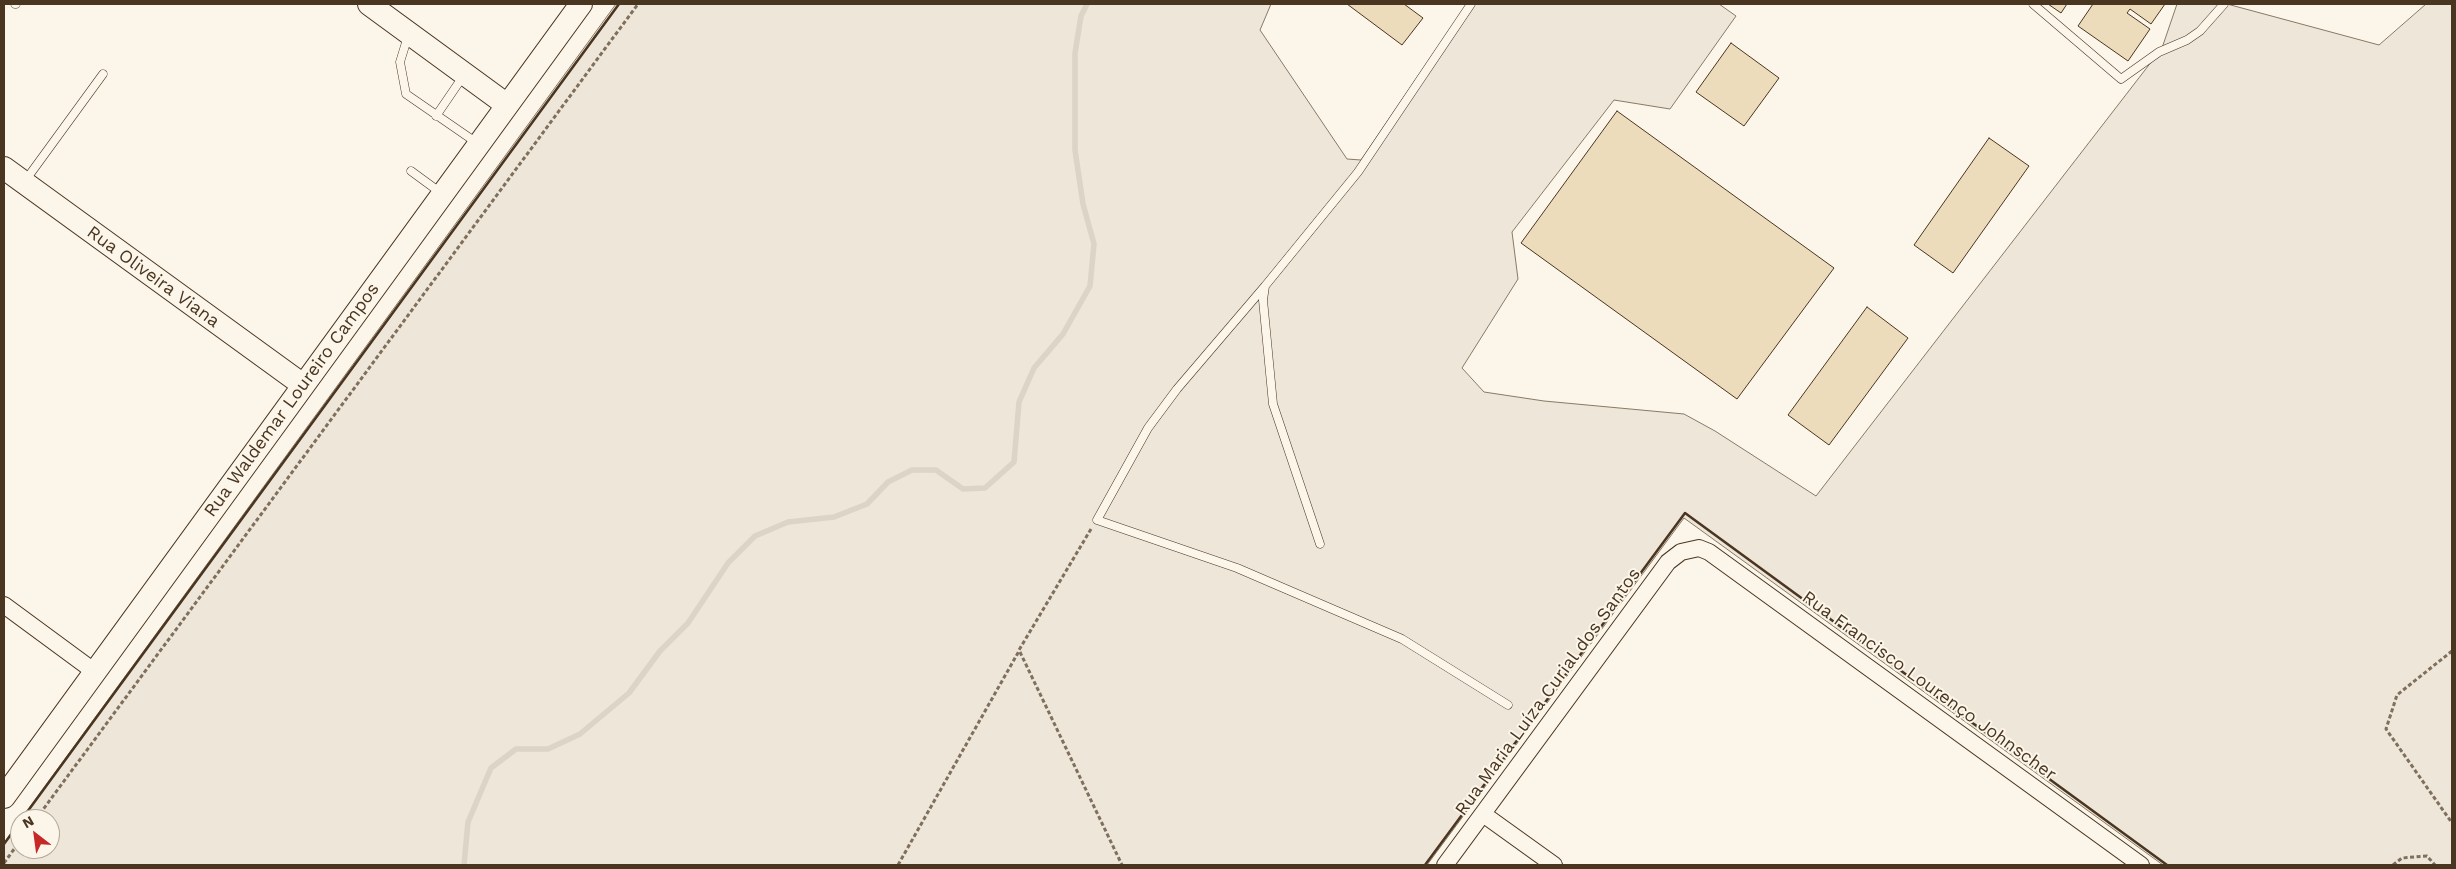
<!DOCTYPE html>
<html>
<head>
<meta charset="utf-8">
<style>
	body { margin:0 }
	#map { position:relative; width:2456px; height:869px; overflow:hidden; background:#fbf6e9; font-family:"Work Sans",sans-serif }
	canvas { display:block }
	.frame { position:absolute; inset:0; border:5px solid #4a3520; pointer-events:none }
	.north { position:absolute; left:10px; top:809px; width:50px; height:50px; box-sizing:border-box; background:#fbf6e9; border:1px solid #b4a999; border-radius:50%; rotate:330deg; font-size:14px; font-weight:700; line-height:20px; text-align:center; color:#4a3520 }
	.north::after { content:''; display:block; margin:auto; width:18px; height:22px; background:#c62828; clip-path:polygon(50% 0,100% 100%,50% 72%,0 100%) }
</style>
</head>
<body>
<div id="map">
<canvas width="2456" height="869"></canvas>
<div class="frame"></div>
<div class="north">N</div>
</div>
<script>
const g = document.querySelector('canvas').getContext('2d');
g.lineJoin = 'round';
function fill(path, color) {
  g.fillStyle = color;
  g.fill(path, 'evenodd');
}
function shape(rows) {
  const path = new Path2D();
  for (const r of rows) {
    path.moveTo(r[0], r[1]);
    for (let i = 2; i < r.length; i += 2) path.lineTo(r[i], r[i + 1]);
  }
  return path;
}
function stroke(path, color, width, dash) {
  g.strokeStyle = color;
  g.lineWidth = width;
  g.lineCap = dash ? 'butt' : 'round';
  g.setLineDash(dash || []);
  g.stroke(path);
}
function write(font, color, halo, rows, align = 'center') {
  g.font = font + ' "Work Sans",sans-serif';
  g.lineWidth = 4;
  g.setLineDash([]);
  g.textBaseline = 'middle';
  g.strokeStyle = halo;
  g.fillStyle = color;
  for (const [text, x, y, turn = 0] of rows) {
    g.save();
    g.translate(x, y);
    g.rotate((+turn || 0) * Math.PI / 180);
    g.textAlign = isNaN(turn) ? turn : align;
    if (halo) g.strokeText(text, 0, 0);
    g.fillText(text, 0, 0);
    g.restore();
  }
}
const green = shape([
	[616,4,1271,4,1260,30,1347,159,1361,160,1467,4,1719,4,1736,16,1670,109,1614,100,1512,232,1518,279,1462,368,1484,392,1544,401,1684,414,1715,431,1816,496,2162,48,2177,4,2227,4,2379,45,2426,4,2452,4,2452,865,2163,865,1684,518,1427,865,4,865,4,843,20,821,20,849,50,849,50,819,21,819,616,4]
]);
fill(green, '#ede6d9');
stroke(green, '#887966', 1);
stroke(shape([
	[464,865,468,822,491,768,516,749,548,749,580,734,629,693,660,651,688,623,728,563,755,536,788,522,834,517,867,504,888,482,912,470,936,470,963,489,985,488,1014,462,1019,402,1034,368,1063,334,1090,286,1094,244,1083,204,1075,150,1075,53,1081,16,1087,4]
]), '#dcd4c6', 5.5);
const building = shape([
	[1347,4,1404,4,1423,18,1402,45,1347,4],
	[2048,4,2067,4,2061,13,2048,4],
	[2093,4,2165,4,2151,24,2130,9,2127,13,2150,29,2128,61,2078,26,2093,4],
	[1731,43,1779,78,1744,126,1696,92,1731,43],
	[1617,111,1834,268,1737,399,1521,243,1617,111],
	[1989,138,2029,166,1953,273,1914,245,1989,138],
	[1867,307,1908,338,1829,445,1788,415,1867,307]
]);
fill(building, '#ecdcbc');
stroke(building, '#4a3520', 1);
const lane = shape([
	[15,4,16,4],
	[2033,4,2121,79,2159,52,2187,40,2200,31,2224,4],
	[408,36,400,62,406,94,477,143],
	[436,116,464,75],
	[411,171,441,193],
	[25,181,103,74],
	[1265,286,1177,389,1148,428,1097,520,1237,568,1402,639,1508,705],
	[1320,544,1273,404,1263,300,1265,286,1358,172,1471,4]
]);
const street = shape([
	[4,605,95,672],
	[1483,814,1554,865],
	[1445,865,1668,562,1681,552,1699,548,1709,552,2141,865]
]);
const secondary = shape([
	[369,4,507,105],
	[4,168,303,385],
	[4,797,581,4]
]);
stroke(lane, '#4a3520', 9);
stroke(street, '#4a3520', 18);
stroke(secondary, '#4a3520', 24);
stroke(shape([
	[1091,529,1019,650,1122,865],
	[2452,651,2397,695,2386,729,2452,823],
	[36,819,638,4],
	[4,863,20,841],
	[898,865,1019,651],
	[2393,865,2402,858,2427,856,2435,865]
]), '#7f6f5c', 3, [4, 2.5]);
stroke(lane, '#fbf6e9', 8);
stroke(street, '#fbf6e9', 16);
stroke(secondary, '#fbf6e9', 22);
stroke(shape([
	[22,819,619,4],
	[4,844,20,822],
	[1425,865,1685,513,2167,865]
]), '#4a3520', 2.5);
write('18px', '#4a3520', '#fbf6e9', [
	["Rua Oliveira Viana",153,277,36],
	["Rua Waldemar Loureiro Campos",292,400,-54],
	["Rua Francisco Lourenço Johnscher",1929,686,36],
	["Rua Maria Luíza Curial dos Santos",1548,692,-54]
]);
</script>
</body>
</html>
